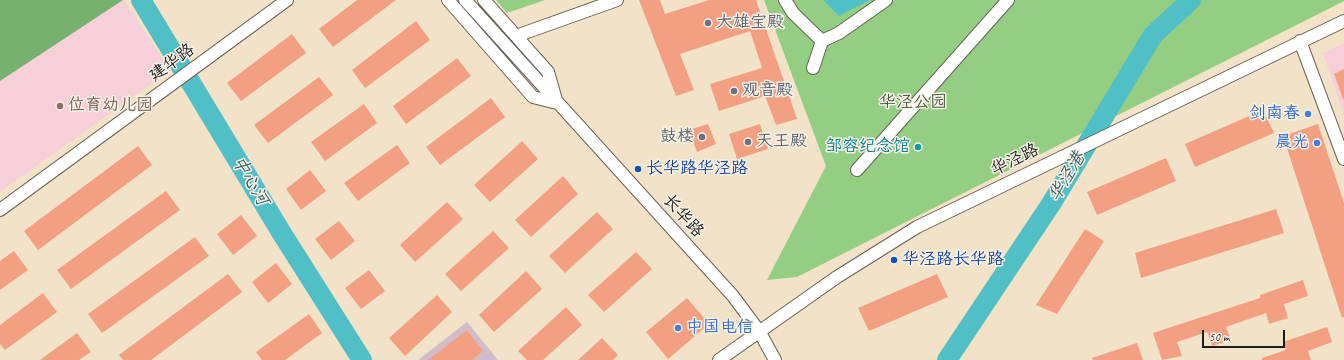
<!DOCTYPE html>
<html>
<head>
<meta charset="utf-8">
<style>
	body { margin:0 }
	#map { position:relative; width:1344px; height:360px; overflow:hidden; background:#f2e2c8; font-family:Caveat,sans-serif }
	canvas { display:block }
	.scale { position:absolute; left:1202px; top:330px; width:83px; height:18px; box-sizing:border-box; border:2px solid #1c1c1c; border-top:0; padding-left:5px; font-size:12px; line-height:14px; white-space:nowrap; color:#1c1c1c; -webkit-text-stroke:3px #f7f3e8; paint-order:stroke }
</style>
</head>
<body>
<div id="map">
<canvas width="1344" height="360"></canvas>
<div class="scale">50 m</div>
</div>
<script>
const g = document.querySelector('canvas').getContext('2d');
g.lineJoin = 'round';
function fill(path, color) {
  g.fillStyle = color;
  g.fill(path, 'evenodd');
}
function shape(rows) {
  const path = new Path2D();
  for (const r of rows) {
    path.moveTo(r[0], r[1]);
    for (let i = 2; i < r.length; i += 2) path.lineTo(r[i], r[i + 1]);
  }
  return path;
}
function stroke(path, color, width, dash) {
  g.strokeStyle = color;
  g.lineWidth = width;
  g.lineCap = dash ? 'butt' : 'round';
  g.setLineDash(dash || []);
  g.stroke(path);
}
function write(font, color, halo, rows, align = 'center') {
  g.font = font + ' Caveat,"LXGW WenKai TC",sans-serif';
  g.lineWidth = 3;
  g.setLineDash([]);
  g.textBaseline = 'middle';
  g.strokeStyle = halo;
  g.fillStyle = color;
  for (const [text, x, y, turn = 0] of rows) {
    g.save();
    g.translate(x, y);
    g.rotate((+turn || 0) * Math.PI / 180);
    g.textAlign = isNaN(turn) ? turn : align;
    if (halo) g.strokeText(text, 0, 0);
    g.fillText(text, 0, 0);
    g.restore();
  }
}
fill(shape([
	[120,0,124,0,170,70,0,192,0,81],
	[1344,43,1344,115,1323,53]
]), '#f6cfd8');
fill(shape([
	[467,322,498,360,418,360]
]), '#d1bdca');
fill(shape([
	[496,0,545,0,507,13],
	[764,0,1344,0,1344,1,797,277,767,280,826,166]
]), '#94ce82');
fill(shape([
	[0,0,123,0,0,81]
]), '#77b170');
fill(shape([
	[823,0,870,0,839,16]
]), '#51bfc6');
stroke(shape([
	[141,0,281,232,362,360],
	[947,360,1051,204,1153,35,1191,0]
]), '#51bfc6', 20);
fill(shape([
	[357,0,396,0,333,47,319,29],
	[639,0,660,0,665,14,709,0,756,0,797,119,776,125,765,96,719,111,710,84,762,68,750,31,680,54,694,90,676,96],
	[416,21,430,40,365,88,352,70],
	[292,34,306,53,241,101,227,83],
	[457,58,471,76,406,124,393,106],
	[1344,69,1344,99,1343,99,1334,74],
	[319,77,333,95,268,143,254,125],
	[491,98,505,117,440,165,426,147],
	[364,104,377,123,325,161,311,142],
	[1263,110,1274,133,1195,167,1185,144],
	[708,124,716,144,697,152,689,130],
	[760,124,768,149,737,159,729,134],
	[1318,124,1344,203,1344,317,1342,318,1283,136],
	[522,141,538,159,490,202,474,185],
	[397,145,410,163,358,201,344,183],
	[138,146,152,165,38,250,24,231],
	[1166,158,1176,181,1097,215,1087,192],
	[310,170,326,191,301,210,286,189],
	[563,176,578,194,531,237,515,220],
	[166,191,180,210,71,289,57,270],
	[447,202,463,219,415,262,400,245],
	[1276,209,1284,233,1141,278,1135,253],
	[597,212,613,229,565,273,549,256],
	[241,215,257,236,233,255,217,234],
	[339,221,355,241,331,260,315,239],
	[1085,229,1104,241,1057,314,1036,305],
	[493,231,509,248,461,291,445,274],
	[195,237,209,256,102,333,88,314],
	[14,251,28,270,0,290,0,261],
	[636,252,652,269,604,312,588,295],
	[276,263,292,284,268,303,252,282],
	[369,270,385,291,361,309,345,288],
	[526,271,542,289,494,332,479,315],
	[228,274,242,292,151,360,123,360,119,355],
	[937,274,948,297,869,331,858,308],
	[1303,280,1308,296,1284,304,1288,318,1269,324,1266,313,1226,327,1231,340,1212,346,1207,332,1177,342,1182,356,1162,360,1153,333,1260,298,1260,295],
	[43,293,57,312,5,350,0,344,0,325],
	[437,295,452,312,405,356,389,338],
	[687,298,709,324,668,359,646,332],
	[566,307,582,325,543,360,527,360,518,351],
	[309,314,322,333,285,360,262,360,256,352],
	[1327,327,1332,342,1308,351,1311,360,1262,360,1262,358,1286,350,1283,342],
	[467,330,483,351,472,360,428,360],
	[77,333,91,352,79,360,40,360],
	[602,338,618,355,613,360,578,360],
	[1137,343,1143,360,1093,360,1092,358]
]), '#f2a081');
const minor = shape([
	[448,0,533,97,557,103],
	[465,0,733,296,759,331,775,360],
	[484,0,548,72,556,100],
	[785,0,793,13,822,41,839,33,886,0],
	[516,36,617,0],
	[1300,41,1344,159],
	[813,68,822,41],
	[857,170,1008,0],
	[0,210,287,0],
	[719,360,837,277,917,227,1344,21]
]);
stroke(minor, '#676158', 14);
stroke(minor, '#fff', 12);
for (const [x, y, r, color] of [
	[708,23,4,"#6b7280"],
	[734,91,4,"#6b7280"],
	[60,106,4,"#8d6e63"],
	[1308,114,4,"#3f7fe0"],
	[702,137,4,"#6b7280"],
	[748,142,4,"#6b7280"],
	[1317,143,4,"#3f7fe0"],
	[918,147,4,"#0f9aa8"],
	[638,169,4,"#1a4fb4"],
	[894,260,4,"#1a4fb4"],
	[678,328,4,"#3f7fe0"]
]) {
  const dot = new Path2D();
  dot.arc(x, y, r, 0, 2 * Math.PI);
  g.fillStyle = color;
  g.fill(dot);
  stroke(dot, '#f7f3e8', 1.5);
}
write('17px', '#5b616d', '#f7f3e8', [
	["大雄宝殿",716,23],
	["观音殿",742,91],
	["鼓楼",694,137,"right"],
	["天王殿",756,142]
], 'left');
write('17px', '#1c1c1c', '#f7f3e8', [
	["建华路",172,63,-36],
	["华泾路",1015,160,-26],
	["长华路",683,216,48]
]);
write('17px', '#465a40', '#f7f3e8', [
	["华泾公园",913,103]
]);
write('17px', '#785e54', '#f7f3e8', [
	["位育幼儿园",68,106]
], 'left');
write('17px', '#366cbe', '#f7f3e8', [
	["剑南春",1300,114],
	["晨光",1309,143],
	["中国电信",686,328,"left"]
], 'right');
write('17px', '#0d838f', '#f7f3e8', [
	["邹容纪念馆",910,147]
], 'right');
write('17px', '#164399', '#f7f3e8', [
	["长华路华泾路",646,169],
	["华泾路长华路",902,260]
], 'left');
write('italic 18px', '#315d60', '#f7f3e8', [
	["华泾港",1067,177,-59],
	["中心河",250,181,59]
]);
</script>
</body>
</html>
